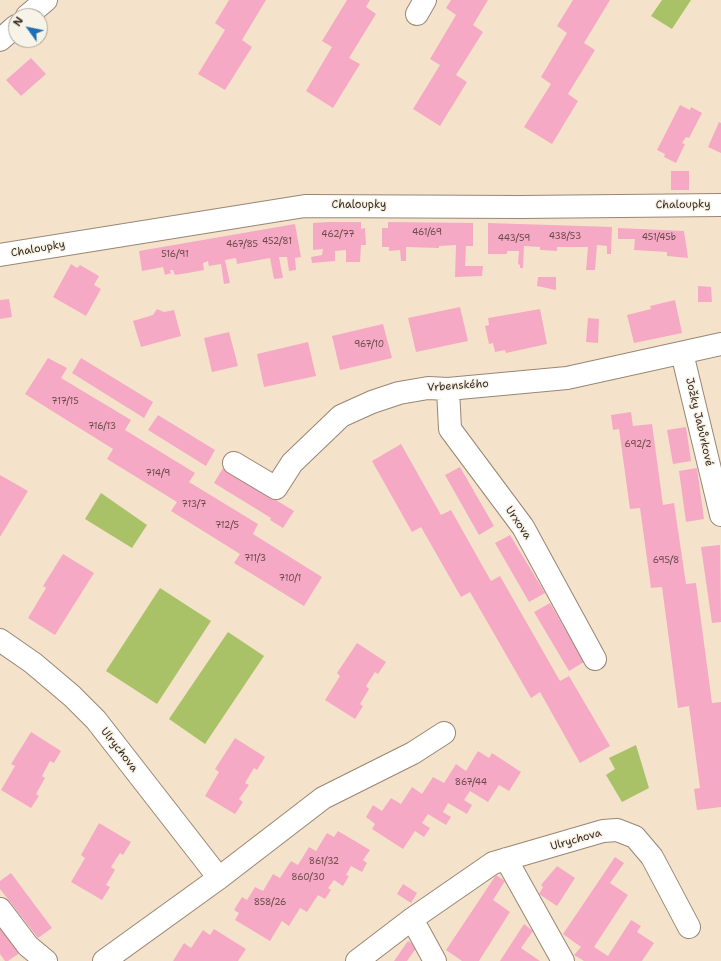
<!DOCTYPE html>
<html>
<head>
<meta charset="utf-8">
<style>
	body { margin:0 }
	#map { position:relative; width:721px; height:961px; overflow:hidden; background:#f4e3ca; font-family:"Shantell Sans",sans-serif }
	canvas { display:block }
	.north { position:absolute; left:8px; top:8px; width:40px; height:40px; box-sizing:border-box; background:#f7f3e8; border:1px solid #aca397; border-radius:50%; rotate:303deg; font-size:11px; font-weight:700; line-height:16px; text-align:center; color:#3b2a1e }
	.north::after { content:''; display:block; margin:auto; width:14px; height:18px; background:#1f6fb2; clip-path:polygon(50% 0,100% 100%,50% 72%,0 100%) }
</style>
</head>
<body>
<div id="map">
<canvas width="721" height="961"></canvas>
<div class="north">N</div>
</div>
<script>
const g = document.querySelector('canvas').getContext('2d');
g.lineJoin = 'round';
function fill(path, color) {
  g.fillStyle = color;
  g.fill(path, 'evenodd');
}
function shape(rows) {
  const path = new Path2D();
  for (const r of rows) {
    path.moveTo(r[0], r[1]);
    for (let i = 2; i < r.length; i += 2) path.lineTo(r[i], r[i + 1]);
  }
  return path;
}
function stroke(path, color, width, dash) {
  g.strokeStyle = color;
  g.lineWidth = width;
  g.lineCap = dash ? 'butt' : 'round';
  g.setLineDash(dash || []);
  g.stroke(path);
}
function write(font, color, halo, rows, align = 'center') {
  g.font = font + ' "Shantell Sans",sans-serif';
  g.lineWidth = 3;
  g.setLineDash([]);
  g.textBaseline = 'middle';
  g.strokeStyle = halo;
  g.fillStyle = color;
  for (const [text, x, y, turn = 0] of rows) {
    g.save();
    g.translate(x, y);
    g.rotate((+turn || 0) * Math.PI / 180);
    g.textAlign = isNaN(turn) ? turn : align;
    if (halo) g.strokeText(text, 0, 0);
    g.fillText(text, 0, 0);
    g.restore();
  }
}
fill(shape([
	[662,0,691,0,672,29,651,16],
	[101,493,147,525,132,548,85,519],
	[160,588,211,621,157,704,106,671],
	[228,632,264,656,205,744,169,719],
	[636,745,649,788,622,802,606,775,615,769,609,758]
]), '#a9c267');
fill(shape([
	[229,0,266,0,242,40,252,47,225,90,198,74,225,30,215,23],
	[347,0,370,0,366,7,376,14,349,58,360,64,333,108,306,91,332,47,322,41],
	[451,0,488,0,473,25,483,32,456,75,467,82,440,126,413,109,440,65,430,59,456,15,446,8],
	[573,0,610,0,584,43,595,50,568,94,578,101,552,144,524,127,551,84,541,77,567,33,557,26],
	[31,58,46,74,21,96,6,80],
	[680,105,690,110,691,107,702,113,689,138,686,137,682,143,685,144,676,163,664,157,665,154,657,150],
	[719,122,721,123,721,153,708,147],
	[671,171,689,171,689,190,671,190],
	[329,222,361,222,361,229,365,228,366,245,361,245,360,262,346,262,346,250,335,251,335,261,312,263,311,257,322,255,323,249,313,250,313,223],
	[388,222,473,223,473,246,466,246,465,266,483,266,482,276,455,277,456,245,439,246,439,248,406,247,406,261,401,261,400,250,389,251,389,247,382,247,382,228,388,228],
	[488,223,612,227,611,254,607,254,607,246,597,245,595,270,586,270,588,247,557,247,557,251,540,250,540,247,524,246,523,268,520,268,520,265,518,264,519,251,507,251,507,254,488,254],
	[295,224,301,257,295,258,296,270,289,271,287,257,279,257,283,278,274,279,270,258,237,264,236,258,225,260,230,283,224,284,221,264,209,266,208,261,203,263,204,270,188,273,175,275,173,270,170,270,171,273,165,275,163,267,142,271,139,251],
	[618,228,684,231,688,258,667,256,667,252,634,250,635,239,618,239],
	[71,264,77,268,80,265,99,276,94,285,101,289,86,316,53,297],
	[538,277,556,277,556,290,537,286],
	[698,286,711,287,712,302,698,302],
	[9,299,12,317,0,319,0,300],
	[675,300,682,333,634,343,627,315,651,309,650,306],
	[460,307,468,341,416,352,408,318],
	[157,309,164,312,174,310,181,336,141,347,133,321,153,315],
	[540,309,547,344,506,353,505,350,495,352,493,343,489,344,485,326,489,325,488,318],
	[588,318,599,319,598,343,586,342],
	[383,324,392,358,340,370,332,336],
	[229,332,238,366,212,372,204,338],
	[308,342,316,376,264,387,257,354],
	[48,358,67,368,61,378,131,420,125,430,195,473,189,482,258,524,253,534,322,577,304,606,234,563,240,554,171,511,177,502,107,459,113,449,25,394],
	[81,358,153,402,144,418,72,373],
	[631,412,633,426,652,424,663,505,674,503,686,584,696,583,712,703,721,702,721,807,697,810,694,789,700,788,689,706,678,708,662,587,651,588,640,508,630,509,619,429,613,430,611,415],
	[158,415,215,450,206,466,148,430],
	[686,427,691,461,673,464,667,430],
	[401,444,441,515,451,510,491,581,500,576,560,681,569,676,610,746,580,763,540,692,531,698,470,592,461,597,421,527,412,532,372,461],
	[460,467,494,526,479,535,445,475],
	[223,468,294,511,283,528,270,520,271,518,214,483],
	[697,468,704,519,686,522,679,471],
	[0,475,28,491,0,537],
	[510,535,545,593,529,602,495,543],
	[720,545,721,622,712,623,701,547],
	[63,554,94,573,55,635,28,618,46,588,43,586],
	[550,603,584,662,569,671,534,612],
	[357,643,386,662,378,674,375,672,366,686,369,689,360,704,363,706,355,719,325,700,340,676,337,673],
	[31,732,61,751,54,763,50,761,42,776,45,778,36,794,39,796,31,808,1,790,15,766,11,764],
	[235,738,265,757,257,770,254,768,245,783,249,785,239,799,243,802,235,814,205,796,219,772,215,769],
	[478,751,489,758,492,753,521,772,509,791,499,785,488,802,470,791,464,800,472,805,467,814,448,803,443,812,451,817,446,825,428,814,422,823,430,828,424,837,415,831,403,849,372,829,375,824,366,817,373,805,382,811,391,798,401,804,412,787,422,794,433,777,444,783,456,764,466,771],
	[99,823,131,842,123,855,120,853,111,867,115,870,106,885,110,887,102,900,71,882,85,858,81,855],
	[338,831,370,850,363,860,367,863,362,872,351,866,346,875,349,876,343,886,334,880,328,888,331,890,325,899,318,895,307,912,300,908,289,926,282,921,270,941,235,920,239,913,234,910,242,897,247,900,255,887,263,891,273,874,280,878,291,861,298,865,309,847,316,851,327,833,334,837],
	[615,857,624,863,610,883,628,895,594,947,608,956,631,920,641,926,637,932,654,943,642,961,584,961,574,955,581,947,563,934],
	[557,866,575,878,557,906,539,894,543,887,541,885],
	[11,873,52,928,38,938,0,889,0,881],
	[496,875,505,881,493,900,510,912,479,961,462,961,446,950],
	[403,884,417,893,411,903,397,894],
	[524,924,533,931,521,948,540,961,500,961],
	[0,925,21,952,8,961,5,961,0,954],
	[214,929,246,949,238,961,173,961,184,943,191,948,203,930,210,935],
	[408,941,417,947,407,961,394,961]
]), '#f6a9c5');
const minor = shape([
	[417,14,425,0],
	[27,16,46,0],
	[0,40,16,26],
	[0,255,305,206,520,207,721,205],
	[682,353,721,515],
	[448,389,450,429,523,527,595,659],
	[234,463,276,488,292,463,341,416,372,402,399,393,428,388,448,389,567,378,721,344],
	[0,640,33,663,72,696,96,720,219,878],
	[506,859,563,961],
	[0,909,28,946,46,961],
	[412,919,435,961],
	[104,961,219,878,323,798,413,753,444,733],
	[357,961,412,919,493,863,603,831,617,830,635,837,652,857,689,927]
]);
stroke(minor, '#988674', 24);
stroke(minor, '#fff', 22);
write('9px', '#6a4a48', null, [
	["461/69",427,233],
	["462/77",338,235],
	["438/53",565,237],
	["451/45b",659,238],
	["443/59",514,239],
	["452/81",277,242],
	["467/85",242,245],
	["516/91",175,255],
	["967/10",369,345],
	["717/15",65,402],
	["716/13",102,427],
	["692/2",638,445],
	["714/9",158,474],
	["713/7",194,505],
	["712/5",227,526],
	["711/3",255,559],
	["695/8",666,561],
	["710/1",290,579],
	["867/44",471,783],
	["861/32",324,862],
	["860/30",308,878],
	["858/26",270,903]
]);
write('11px', '#3b2a1e', '#f7f3e8', [
	["Chaloupky",359,205],
	["Chaloupky",683,205,-1],
	["Chaloupky",38,249,-10],
	["Vrbenského",458,386,-4],
	["Jožky Jabůrkové",699,422,77],
	["Urxova",518,523,56],
	["Ulrychova",119,750,52],
	["Ulrychova",576,840,-16]
]);
</script>
</body>
</html>
